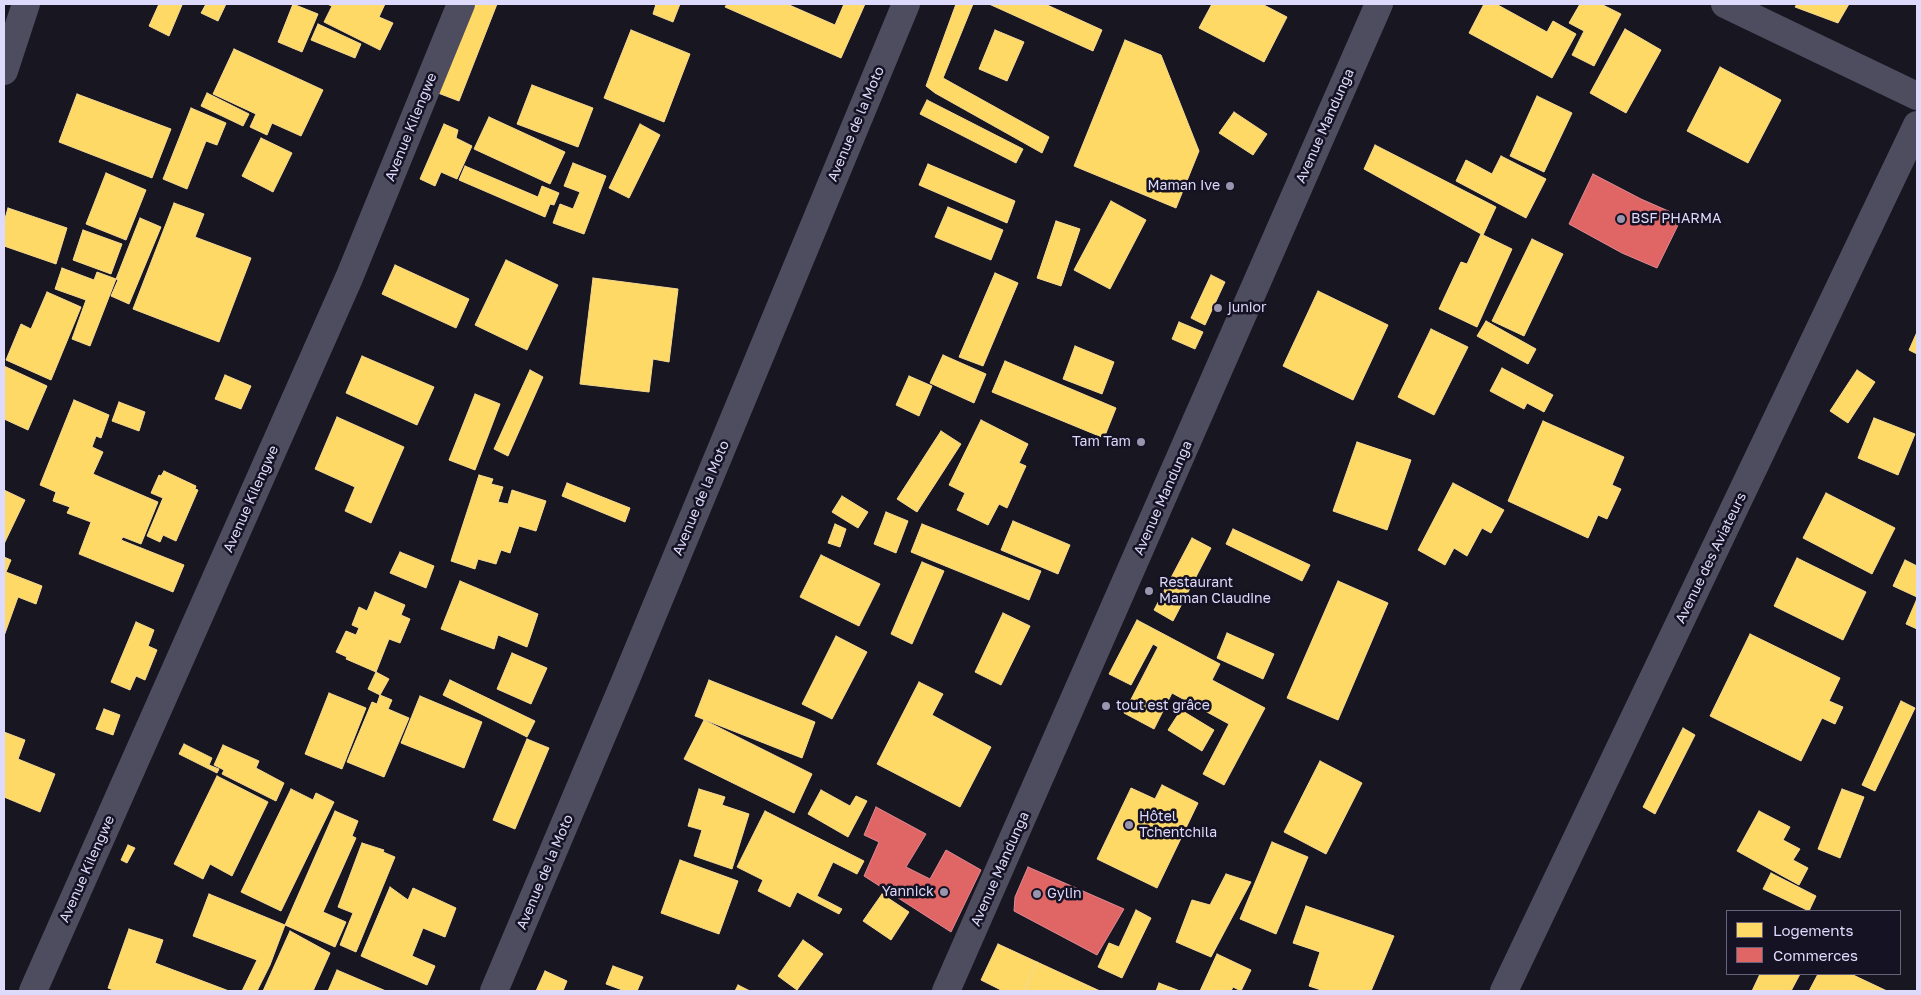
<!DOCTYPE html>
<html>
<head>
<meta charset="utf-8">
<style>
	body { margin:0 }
	#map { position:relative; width:1921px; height:995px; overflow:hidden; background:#181620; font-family:"Golos Text",sans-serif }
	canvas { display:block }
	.frame { position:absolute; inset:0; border:5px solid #dedafb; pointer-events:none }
	.legend { position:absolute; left:1726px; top:910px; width:175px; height:65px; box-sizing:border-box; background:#151224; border:1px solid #65627a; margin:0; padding:6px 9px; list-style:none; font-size:15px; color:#dedafb }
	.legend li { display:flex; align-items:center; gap:10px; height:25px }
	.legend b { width:25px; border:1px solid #65627a }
</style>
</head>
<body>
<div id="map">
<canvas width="1921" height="995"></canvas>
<div class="frame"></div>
<ul class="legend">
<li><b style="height:14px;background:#ffd966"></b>Logements</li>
<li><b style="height:14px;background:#e06666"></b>Commerces</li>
</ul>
</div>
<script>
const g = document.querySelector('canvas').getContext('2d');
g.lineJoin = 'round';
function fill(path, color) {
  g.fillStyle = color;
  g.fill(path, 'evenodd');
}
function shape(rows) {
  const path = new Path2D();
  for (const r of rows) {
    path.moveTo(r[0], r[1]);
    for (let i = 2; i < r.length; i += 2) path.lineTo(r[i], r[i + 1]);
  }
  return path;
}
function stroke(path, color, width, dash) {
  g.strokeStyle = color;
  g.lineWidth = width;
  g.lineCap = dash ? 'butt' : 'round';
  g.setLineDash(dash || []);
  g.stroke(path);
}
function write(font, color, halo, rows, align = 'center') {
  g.font = font + ' "Golos Text",sans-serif';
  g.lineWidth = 5;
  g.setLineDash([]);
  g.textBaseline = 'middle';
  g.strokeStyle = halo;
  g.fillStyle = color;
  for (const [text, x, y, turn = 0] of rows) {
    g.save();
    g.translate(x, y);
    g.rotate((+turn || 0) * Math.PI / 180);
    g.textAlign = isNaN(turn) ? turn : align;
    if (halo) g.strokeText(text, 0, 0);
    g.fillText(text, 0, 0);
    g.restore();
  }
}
const homes = shape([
	[159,4,182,5,169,36,149,26,159,4],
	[206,4,226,4,218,21,201,13,206,4],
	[293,4,318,14,302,52,278,42,293,4],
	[327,4,385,4,379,17,393,23,380,50,324,22,332,6,327,4],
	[473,4,497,4,459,101,438,93,473,4],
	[656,4,680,4,673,22,653,14,656,4],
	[727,4,787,4,835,25,844,4,865,4,841,58,725,7,727,4],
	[956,4,973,4,943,78,1049,137,1042,153,935,93,926,86,956,4],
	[989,4,1045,4,1102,30,1093,51,989,4],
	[1212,4,1262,4,1287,17,1264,62,1199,28,1212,4],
	[1484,4,1496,4,1547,32,1553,21,1576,34,1552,78,1469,33,1484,4],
	[1580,4,1601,4,1621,14,1594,66,1572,55,1584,31,1569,23,1580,4],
	[1797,4,1849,4,1838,23,1795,7,1797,4],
	[318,24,361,44,355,58,311,40,318,24],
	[1625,29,1661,50,1626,113,1590,93,1625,29],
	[631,30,690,54,664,122,604,98,631,30],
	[995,30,1024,42,1007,81,979,69,995,30],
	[1125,40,1161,55,1199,151,1176,208,1074,166,1125,40],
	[234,49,323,90,301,136,272,123,267,135,250,127,256,114,213,94,234,49],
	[1720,67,1781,100,1748,163,1687,131,1720,67],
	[532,85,593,108,578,147,517,124,532,85],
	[207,93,249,114,243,126,201,106,207,93],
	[77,94,171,129,152,178,59,142,77,94],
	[1537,96,1572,113,1544,172,1510,156,1537,96],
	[927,100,1023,149,1016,163,920,114,927,100],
	[191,108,226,123,217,145,206,141,187,189,163,179,191,108],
	[1234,112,1267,134,1253,155,1219,133,1234,112],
	[489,117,565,152,550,184,474,149,489,117],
	[444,124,458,130,456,138,472,146,457,179,441,172,435,186,420,179,444,124],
	[640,124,660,135,629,198,609,188,640,124],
	[261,138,292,153,273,192,242,176,261,138],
	[1375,145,1496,207,1483,235,1364,169,1375,145],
	[1501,156,1546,179,1526,218,1456,181,1466,160,1492,174,1501,156],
	[573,163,606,176,584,234,553,223,560,204,573,209,580,192,564,186,573,163],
	[928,164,1015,201,1007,223,919,185,928,164],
	[465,166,538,197,542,186,559,193,554,205,550,204,545,217,459,180,465,166],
	[106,173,146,190,126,240,86,224,106,173],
	[1111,201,1146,220,1110,289,1074,270,1111,201],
	[174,203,204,214,195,237,251,258,219,342,133,309,174,203],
	[948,207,1003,230,991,260,935,237,948,207],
	[8,208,67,228,56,264,4,246,4,222,8,208],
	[140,218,161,227,129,304,111,296,118,280,116,279,140,218],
	[1056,221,1080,229,1061,286,1037,278,1056,221],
	[83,230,122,244,111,274,73,260,83,230],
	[1481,234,1512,249,1477,327,1439,309,1461,262,1467,264,1481,234],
	[1532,239,1563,254,1524,336,1492,321,1532,239],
	[506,260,558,285,527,350,475,325,506,260],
	[395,265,469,299,456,328,382,294,395,265],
	[62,268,94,280,97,272,116,279,90,346,72,339,86,300,55,289,62,268],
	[995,273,1018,283,983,366,959,357,995,273],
	[1211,275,1225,282,1205,325,1191,318,1211,275],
	[593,278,678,289,669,362,653,359,649,392,580,384,593,278],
	[1318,291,1388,325,1353,400,1283,366,1318,291],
	[47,292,81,307,51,380,6,360,21,324,31,329,47,292],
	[1486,321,1536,349,1528,364,1477,336,1486,321],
	[1179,322,1203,332,1195,349,1172,339,1179,322],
	[1431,329,1468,347,1434,415,1398,397,1431,329],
	[1917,332,1917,354,1909,350,1917,332],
	[1075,346,1114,362,1102,394,1063,379,1075,346],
	[943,355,986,374,974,403,930,383,943,355],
	[362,356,434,387,417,425,346,393,362,356],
	[1005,361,1116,408,1104,438,992,392,1005,361],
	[4,366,47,386,28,430,4,419,4,366],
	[1502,368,1553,395,1544,412,1527,403,1524,409,1490,391,1502,368],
	[530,370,543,377,508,456,494,449,530,370],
	[1857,370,1875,382,1848,423,1830,411,1857,370],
	[225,375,251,386,241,409,215,399,225,375],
	[909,376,932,386,919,416,896,405,909,376],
	[475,394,500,404,475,470,449,460,475,394],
	[74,400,109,415,101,438,96,436,92,447,103,452,93,474,158,502,141,544,123,537,121,540,184,565,173,592,79,554,91,522,67,513,70,507,53,501,56,492,40,485,74,400],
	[119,402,145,412,139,431,112,421,119,402],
	[337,417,404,447,371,523,345,511,355,487,315,469,337,417],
	[1874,418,1915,434,1898,475,1858,458,1874,418],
	[981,420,1028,444,1019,463,1026,466,1007,508,999,504,988,525,957,510,965,493,949,485,981,420],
	[1543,421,1624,457,1612,485,1621,489,1607,519,1598,515,1588,538,1508,501,1543,421],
	[941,431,961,444,917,512,897,499,941,431],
	[1357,442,1411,460,1387,530,1333,511,1357,442],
	[164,471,196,486,195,489,198,490,176,541,163,535,160,542,147,536,163,498,151,493,159,475,161,476,164,471],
	[479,475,493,479,491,484,503,487,498,502,508,504,512,490,546,501,536,531,519,526,510,553,501,550,496,564,478,559,475,569,451,561,479,475],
	[567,483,630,508,625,522,562,496,567,483],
	[1453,483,1504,510,1491,533,1482,528,1467,556,1454,548,1445,565,1418,550,1453,483],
	[4,490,25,500,4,544,4,490],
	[1826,493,1895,528,1872,574,1803,538,1826,493],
	[842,496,868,512,858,528,832,512,842,496],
	[886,512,908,521,896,553,874,544,886,512],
	[1013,521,1070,545,1058,574,1001,550,1013,521],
	[835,524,846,529,840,547,828,543,835,524],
	[922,524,1041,571,1029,600,911,552,922,524],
	[1233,529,1310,565,1302,581,1226,544,1233,529],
	[1192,538,1211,548,1173,621,1154,610,1192,538],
	[400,552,434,566,426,588,390,573,400,552],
	[821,555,880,584,859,626,800,597,821,555],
	[4,557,11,560,6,572,42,586,36,604,18,597,4,636,4,557],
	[1797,558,1866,592,1843,640,1774,606,1797,558],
	[1905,560,1917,566,1917,597,1893,586,1905,560],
	[922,562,944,571,912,644,891,634,922,562],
	[460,581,538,614,527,647,498,635,494,649,441,629,460,581],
	[1338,581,1388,603,1338,720,1287,698,1338,581],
	[375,592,405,605,401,615,410,619,400,643,389,639,376,672,346,659,347,657,336,652,346,631,356,635,359,628,352,625,359,607,367,611,375,592],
	[1916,601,1917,602,1917,629,1906,624,1916,601],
	[1003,613,1030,626,1001,685,975,672,1003,613],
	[1137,620,1220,664,1212,680,1265,708,1224,785,1203,774,1229,724,1172,693,1154,729,1124,713,1158,647,1153,644,1131,685,1109,674,1137,620],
	[136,622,154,630,148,646,157,650,145,680,136,676,130,690,111,682,136,622],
	[1227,633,1274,654,1263,679,1217,658,1227,633],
	[1750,634,1840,678,1829,701,1843,707,1835,724,1822,718,1801,761,1710,716,1750,634],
	[836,636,867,652,832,719,802,704,836,636],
	[512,653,547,668,531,704,497,689,512,653],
	[376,672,389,679,380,695,368,689,376,672],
	[450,680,535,721,527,737,443,695,450,680],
	[709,680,815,722,802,758,695,716,709,680],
	[919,682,943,694,932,715,991,747,960,807,877,764,919,682],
	[329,693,366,708,342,769,305,754,329,693],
	[380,695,392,700,388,709,409,718,384,777,347,762,372,702,377,704,380,695],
	[420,696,482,722,464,768,401,743,420,696],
	[1901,701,1915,708,1875,791,1862,785,1901,701],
	[104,709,120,715,113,735,96,729,104,709],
	[1181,710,1214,730,1202,751,1168,730,1181,710],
	[704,720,812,774,794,813,684,759,704,720],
	[1683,728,1695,735,1655,814,1643,807,1683,728],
	[4,732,25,740,18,759,55,774,40,812,4,797,4,732],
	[527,739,549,748,515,829,493,820,527,739],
	[184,744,212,758,209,765,219,769,217,773,179,754,184,744],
	[223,745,259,761,256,768,284,783,276,801,222,774,224,770,214,765,223,745],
	[1320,761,1362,783,1326,854,1284,832,1320,761],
	[217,776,268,802,232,876,210,864,203,879,174,864,217,776],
	[1162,785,1198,803,1157,888,1097,859,1131,788,1155,799,1162,785],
	[291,789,313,800,316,793,334,802,281,911,241,892,291,789],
	[699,789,725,797,722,805,749,814,732,869,694,856,702,830,688,826,699,789],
	[1842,789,1864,797,1840,858,1818,849,1842,789],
	[821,790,850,806,856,796,867,801,848,837,808,814,821,790],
	[335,811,358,821,352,836,356,838,323,912,346,922,335,947,285,925,335,811],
	[765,811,864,861,857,874,833,862,817,896,842,909,839,914,797,892,790,907,758,891,763,880,737,867,765,811],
	[1759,811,1790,827,1783,840,1800,849,1793,860,1808,868,1799,885,1737,851,1759,811],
	[1272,842,1308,857,1276,934,1240,919,1272,842],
	[362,843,384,850,383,852,395,857,356,952,340,945,353,913,338,907,362,843],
	[128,845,135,848,127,863,121,860,128,845],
	[680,860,738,881,719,934,661,913,680,860],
	[1771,873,1816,896,1809,911,1763,889,1771,873],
	[1226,874,1251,882,1211,957,1176,942,1192,900,1210,905,1226,874],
	[390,887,408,900,413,888,456,908,445,937,423,928,412,956,435,966,427,985,361,956,390,887],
	[209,894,285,925,270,965,257,991,242,991,257,960,193,936,209,894],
	[882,894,909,912,891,940,863,921,882,894],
	[1306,906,1394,936,1371,991,1324,991,1309,986,1320,952,1293,943,1306,906],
	[1136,910,1151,918,1122,978,1098,967,1109,943,1119,947,1136,910],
	[129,929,163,940,155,963,229,991,116,991,108,988,129,929],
	[290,931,330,953,313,991,263,991,290,931],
	[803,940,823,954,797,990,778,976,803,940],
	[998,944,1037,962,1024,991,1003,991,981,980,998,944],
	[1217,954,1251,970,1241,991,1233,987,1231,991,1200,991,1217,954],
	[1037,962,1100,991,1024,991,1037,962],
	[613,966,643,977,637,991,625,991,606,984,613,966],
	[337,970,386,991,328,991,337,970],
	[545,971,567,981,563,991,536,991,545,971],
	[1760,974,1800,974,1791,991,1752,991,1760,974],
	[1818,974,1851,974,1887,991,1809,991,1818,974],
	[1159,983,1180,991,1156,991,1159,983],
	[738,985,750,991,735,991,738,985]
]);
fill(homes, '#ffd966');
stroke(homes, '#f5d993', 1);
const shops = shape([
	[1593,174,1641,199,1682,217,1657,268,1622,253,1569,224,1593,174],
	[876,807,926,834,906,867,930,879,946,850,981,870,951,932,864,876,879,842,864,835,876,807],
	[1028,867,1124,909,1097,955,1014,911,1015,897,1028,867]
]);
fill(shops, '#e06666');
stroke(shops, '#df8993', 1);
stroke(shape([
	[1725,4,1917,96],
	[4,71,26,4],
	[33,991,349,278,461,4],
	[494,991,626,679,906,4],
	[946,991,1379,4],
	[1504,991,1917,125]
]), '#4e4c5f', 28);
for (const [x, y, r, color] of [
	[1230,186,5,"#9995ae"],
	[1621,219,5,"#9995ae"],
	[1218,308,5,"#9995ae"],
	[1141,442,5,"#9995ae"],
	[1149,591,5,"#9995ae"],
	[1106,706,5,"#9995ae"],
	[1129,825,5,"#9995ae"],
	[944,892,5,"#9995ae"],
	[1037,894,5,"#9995ae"]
]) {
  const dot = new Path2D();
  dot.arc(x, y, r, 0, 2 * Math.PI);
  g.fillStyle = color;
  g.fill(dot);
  stroke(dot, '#151224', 2);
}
write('14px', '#dedafb', '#151224', [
	["Avenue de la Moto",856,124,-67],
	["Avenue Mandunga",1325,126,-66],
	["Avenue Kilengwe",411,127,-68],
	["Avenue de la Moto",701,498,-67],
	["Avenue Mandunga",1163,498,-66],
	["Avenue Kilengwe",251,499,-66],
	["Avenue des Aviateurs",1711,558,-64],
	["Avenue Kilengwe",87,869,-66],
	["Avenue Mandunga",1000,869,-66],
	["Avenue de la Moto",545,872,-67]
]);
write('14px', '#dedafb', '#151224', [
	["Maman Ive",1220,186,"right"],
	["BSF PHARMA",1631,219],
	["junior",1228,308],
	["Tam Tam",1131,442,"right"],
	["Restaurant",1159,583],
	["Maman Claudine",1159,599],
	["tout est grâce",1116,706],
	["Hôtel",1139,817],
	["Tchentchila",1139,833],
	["Yannick",934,892,"right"],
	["Gylin",1047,894]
], 'left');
</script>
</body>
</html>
